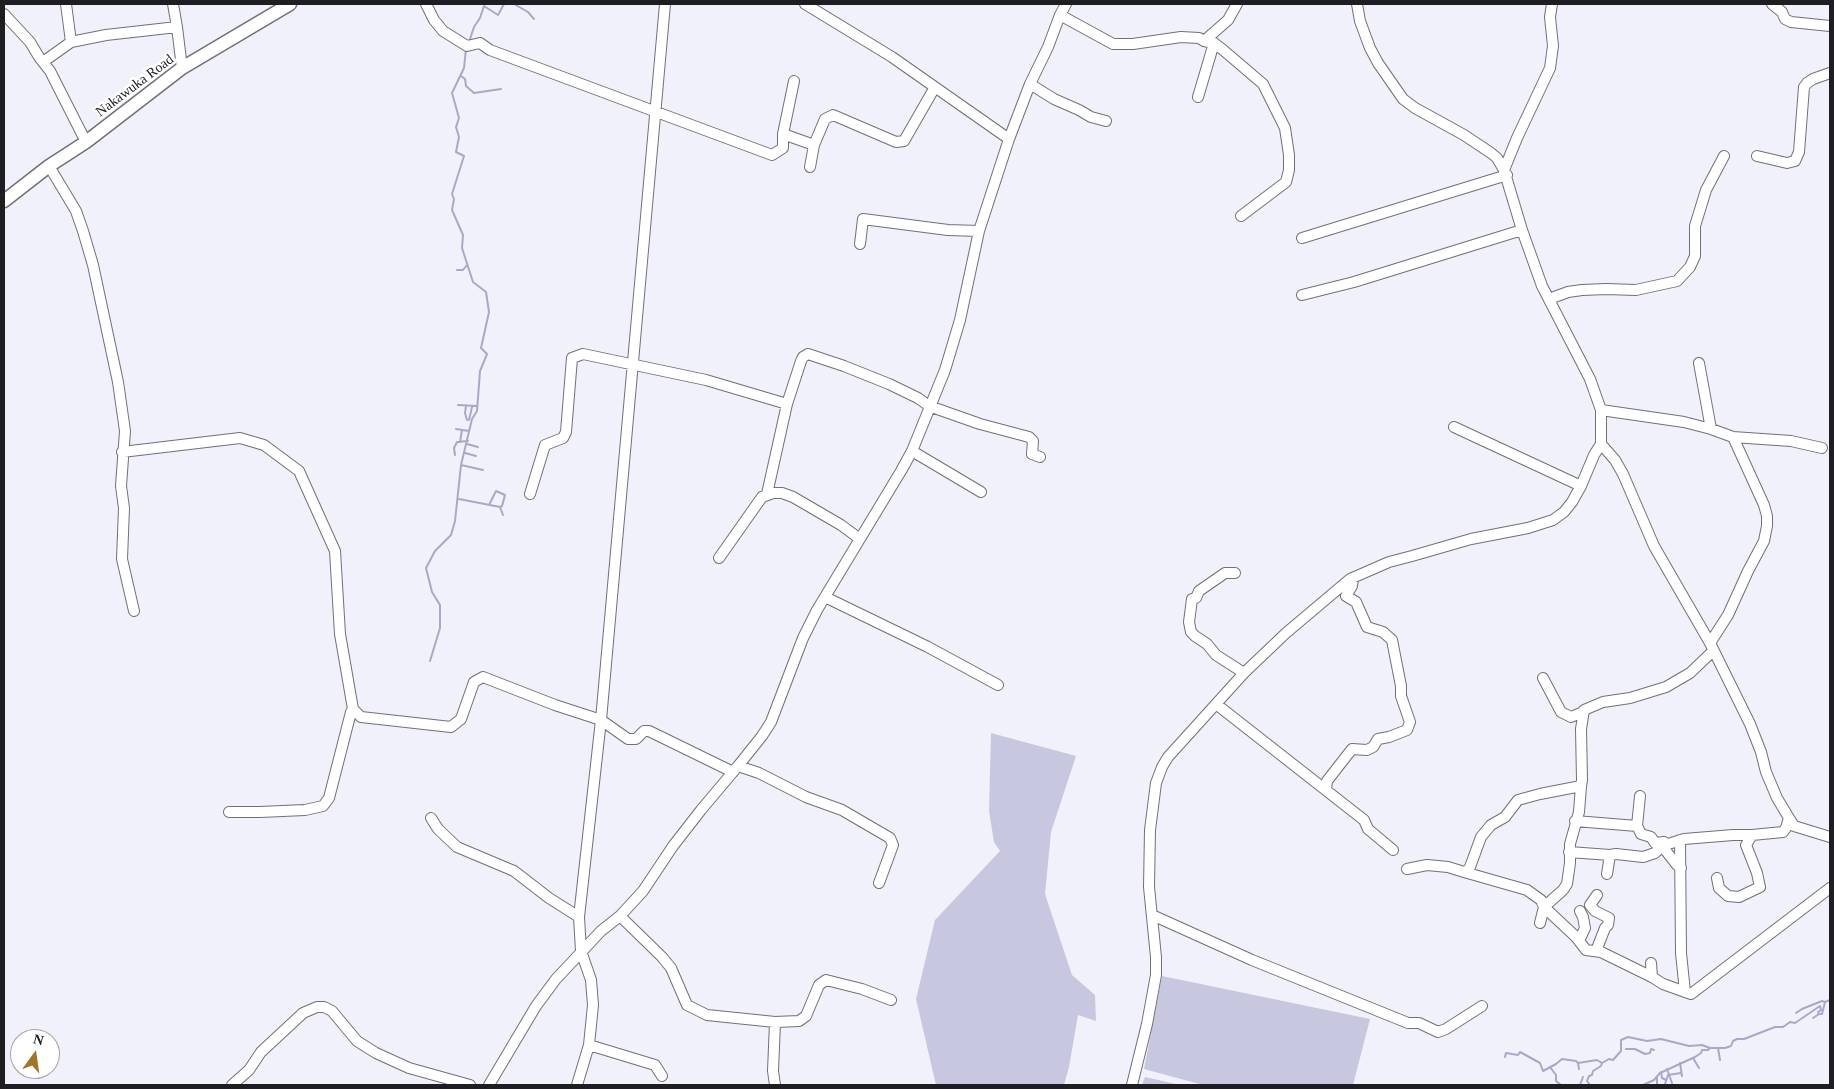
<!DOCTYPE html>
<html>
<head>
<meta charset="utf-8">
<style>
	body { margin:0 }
	#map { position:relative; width:1834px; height:1089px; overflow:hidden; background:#f1f1fc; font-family:"Times New Roman",serif }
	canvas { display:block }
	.frame { position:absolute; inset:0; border:5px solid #1e1e22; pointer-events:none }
	.north { position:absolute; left:10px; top:1029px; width:50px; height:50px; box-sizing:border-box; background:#fff; border:1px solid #a5a5a7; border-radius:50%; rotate:14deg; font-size:14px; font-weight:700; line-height:20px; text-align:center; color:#1e1e22 }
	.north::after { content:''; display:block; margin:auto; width:18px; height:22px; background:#a27427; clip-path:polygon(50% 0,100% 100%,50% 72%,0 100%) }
</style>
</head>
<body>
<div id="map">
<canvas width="1834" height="1089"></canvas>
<div class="frame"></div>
<div class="north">N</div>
</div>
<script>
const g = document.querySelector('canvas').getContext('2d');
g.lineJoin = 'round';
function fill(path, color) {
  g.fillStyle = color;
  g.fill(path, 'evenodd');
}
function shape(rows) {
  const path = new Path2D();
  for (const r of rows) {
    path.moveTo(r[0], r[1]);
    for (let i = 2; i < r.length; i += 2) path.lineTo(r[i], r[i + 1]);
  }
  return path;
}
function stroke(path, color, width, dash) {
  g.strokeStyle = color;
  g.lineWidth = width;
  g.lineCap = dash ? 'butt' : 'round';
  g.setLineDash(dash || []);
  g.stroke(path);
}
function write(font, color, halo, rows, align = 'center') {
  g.font = font + ' "Times New Roman",serif';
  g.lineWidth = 5;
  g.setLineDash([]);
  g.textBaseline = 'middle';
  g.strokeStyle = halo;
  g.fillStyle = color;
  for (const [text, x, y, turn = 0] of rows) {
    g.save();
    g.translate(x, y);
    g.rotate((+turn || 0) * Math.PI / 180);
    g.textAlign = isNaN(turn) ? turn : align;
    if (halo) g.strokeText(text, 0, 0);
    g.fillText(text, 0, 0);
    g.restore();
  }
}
fill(shape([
	[991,733,1076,756,1051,832,1045,894,1072,975,1095,995,1096,1021,1078,1015,1069,1067,1064,1085,936,1085,916,999,935,920,1000,851,994,842,989,811],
	[1162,976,1370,1019,1353,1085,1203,1085,1144,1069],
	[1145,1077,1167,1082,1180,1085,1142,1085]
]), '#c7c7df');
stroke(shape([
	[514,4,528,12,534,19],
	[469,42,474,27,480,18,484,6,498,15,504,4],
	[461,76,465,79,466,86,474,93,501,89],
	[457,270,463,270,467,265],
	[458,405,477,406],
	[466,406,465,413,467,420],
	[469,420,472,407],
	[456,429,469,431],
	[460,442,462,430],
	[467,444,478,447],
	[465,453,476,456],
	[455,455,454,448,457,442,468,441],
	[461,465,483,470],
	[459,499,500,507,503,515],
	[489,505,496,491,505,495,502,506,500,507],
	[430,661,440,628,440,605,432,592,426,568,435,551,451,535,455,521,461,465,472,419,477,411,480,371,487,354,481,348,489,312,486,292,473,282,462,248,463,235,452,210,454,199,452,194,464,156,456,152,459,137,456,127,459,118,452,93,464,68,466,49],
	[1796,1013,1802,1009,1822,1001,1825,1002],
	[1813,1018,1819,1014],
	[1718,1048,1720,1060],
	[1626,1049,1635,1049,1645,1054,1650,1053,1651,1049,1654,1050],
	[1505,1057,1506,1053,1518,1055,1520,1052,1540,1063,1543,1071,1556,1064,1562,1059,1576,1061,1578,1063,1597,1060,1602,1063,1609,1059,1613,1060,1621,1051,1621,1040,1628,1037,1647,1041,1661,1039,1689,1046,1702,1045,1710,1048],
	[1693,1058,1699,1068],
	[1578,1063,1579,1069],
	[1680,1063,1682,1076],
	[1550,1067,1556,1075,1556,1081,1561,1085],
	[1667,1069,1672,1083],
	[1661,1072,1662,1078,1666,1080],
	[1665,1084,1668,1075,1681,1073],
	[1580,1085,1583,1077],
	[1590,1085,1587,1081,1589,1076,1592,1075,1593,1071,1601,1066,1602,1063],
	[1643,1085,1654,1080,1660,1073,1695,1057,1701,1053,1702,1050,1708,1050,1710,1048,1725,1048,1731,1046,1733,1041,1737,1039,1744,1039,1775,1027,1783,1027,1790,1022,1795,1023,1820,1006,1821,1010,1818,1012,1819,1014,1822,1014,1825,1002,1830,1000],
	[1657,1085,1657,1076]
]), '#a9a8c9', 2);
const minor = shape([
	[66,4,71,42],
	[173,4,177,27,182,68],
	[426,4,434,20,443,31,467,46,480,43,490,50,772,155,783,148,783,134,794,81],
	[805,4,892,57,1009,139],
	[1772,4,1782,12,1785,19,1791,22,1830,26],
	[4,14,30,42,39,57,50,71,86,142],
	[1060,15,1113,44,1133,44,1181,37,1199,38,1204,41,1228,20,1237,4],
	[1204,41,1214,43,1222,49,1263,84,1285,128,1289,155,1289,170,1286,182,1241,216],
	[43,62,71,42,106,35,177,27],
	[1030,84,1054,99,1079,110,1091,117,1106,121],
	[1198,97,1214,43],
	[783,134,814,145],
	[1757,156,1787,163,1795,161,1799,152,1804,87,1807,83,1813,79,1830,73],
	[49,166,76,211,83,231,93,265,118,382,125,431,121,486,124,508,122,559,134,611],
	[810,167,814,145,825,119,833,115,896,142,904,141,935,87],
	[1504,170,1517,138,1550,68,1553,46,1550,17,1552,4],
	[1302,238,1507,175],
	[860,244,863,219,948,230,979,231],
	[1302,295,1354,282,1522,230],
	[1549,299,1568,292,1582,290,1606,289,1636,290,1677,281,1690,267,1695,256,1695,226,1706,190,1724,156],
	[1699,363,1711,429],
	[1601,410,1684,422,1711,429,1733,437,1791,441,1822,448],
	[1454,427,1581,486],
	[1601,444,1615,460,1623,474,1654,546,1710,643,1750,724,1761,752,1766,772,1777,798,1789,818,1794,826,1830,837],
	[912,451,981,492],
	[122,452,240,438,264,445,299,471,335,551,340,634,353,709,361,717,451,727,461,719,474,682,483,677,555,705,601,720,628,739,636,739,644,731,649,731,733,772],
	[530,494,545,445,563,438,566,432,572,358,583,354,706,380,787,404,801,361,803,357,808,354,844,366,889,384,918,398,929,406,980,424,1029,437,1033,441,1032,454,1040,457],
	[767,494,787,404],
	[719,558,762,497,773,493,782,493,793,497,841,525,860,539],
	[1235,573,1225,573,1199,591,1196,598,1192,599,1189,622,1191,632,1195,636,1207,644,1216,655,1244,673],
	[825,597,928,647,998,685],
	[1710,643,1728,615,1748,571,1764,541,1767,526,1767,516,1764,505,1733,437],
	[1543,678,1561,712,1571,717,1583,712],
	[1216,704,1364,820,1368,829,1393,850],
	[738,766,759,773,806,797,842,810,890,838,893,845,879,883],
	[1326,789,1327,781,1352,749,1367,750,1373,747,1378,739,1389,737,1407,730,1410,722,1401,696,1401,686,1392,640,1383,632,1367,627,1356,602,1346,596,1352,586,1353,578],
	[229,812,260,812,305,810,323,806,329,798,351,712,353,709],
	[431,818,438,829,457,847,514,871,549,898,579,917],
	[1575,821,1637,826,1641,834,1651,837,1655,843,1664,842,1664,844],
	[1637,826,1640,796],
	[1680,840,1681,953,1685,992],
	[1662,846,1677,865,1681,868],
	[1569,852,1610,855],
	[1407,869,1427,865,1448,867,1464,872,1467,871,1470,867,1481,837,1491,825,1505,817,1518,800,1540,794,1581,786,1582,780,1581,729,1584,710,1603,702,1630,698,1666,687,1690,673,1712,652],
	[1464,872,1527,890,1541,900,1544,907,1576,937,1586,950,1601,952,1652,977],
	[1607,874,1610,855,1616,854,1643,857,1655,853,1662,846,1684,839,1733,835,1752,835],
	[1717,878,1719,888,1728,896,1739,897,1760,887,1757,873,1746,845,1752,835,1783,832,1786,828,1789,818],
	[1152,915,1252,960,1408,1023,1419,1023,1438,1032,1446,1029,1482,1006],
	[620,916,662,957,671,968,687,1005,707,1015,775,1022,799,1021,806,1016,819,985,826,980,862,989,891,1000],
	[1540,923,1544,907,1563,890,1567,884,1570,863,1570,844,1579,812,1581,786],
	[1579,941,1585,928,1583,917,1580,911],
	[1596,951,1605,928,1608,925,1609,918,1595,911,1590,905,1597,895],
	[1651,963,1652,977,1663,984,1691,994,1830,888],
	[775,1022,773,1071,775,1085],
	[589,1045,655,1065,662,1076],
	[232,1085,249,1070,261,1052,303,1013,317,1007,324,1007,332,1011,357,1041,376,1053,409,1068,470,1085],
	[489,1085,536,1006,556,979,601,931,620,916,643,891,673,846,701,810,738,766,762,736,771,722,803,638,817,610,901,471,912,451,945,370,960,320,979,231,1009,139,1030,84,1048,47,1060,15,1066,4],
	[577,1085,589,1045,593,1005,591,980,581,951,579,917,601,720,665,4],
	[1132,1085,1147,1024,1156,975,1156,957,1149,887,1150,830,1156,783,1162,767,1168,757,1244,673,1286,633,1350,579,1389,562,1412,556,1471,539,1528,528,1553,520,1564,512,1572,502,1581,486,1594,455,1601,444,1601,410,1590,379,1542,286,1522,230,1504,170,1497,158,1491,153,1464,135,1415,108,1403,99,1378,63,1370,48,1360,21,1357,4]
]);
const major = shape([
	[4,201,49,166,86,142,182,68,290,4]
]);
stroke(minor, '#70707a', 12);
stroke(major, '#70707a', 15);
stroke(minor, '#fff', 10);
stroke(major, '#fff', 12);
write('14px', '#1e1e22', '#fff', [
	["Nakawuka Road",135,86,-37]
]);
</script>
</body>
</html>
